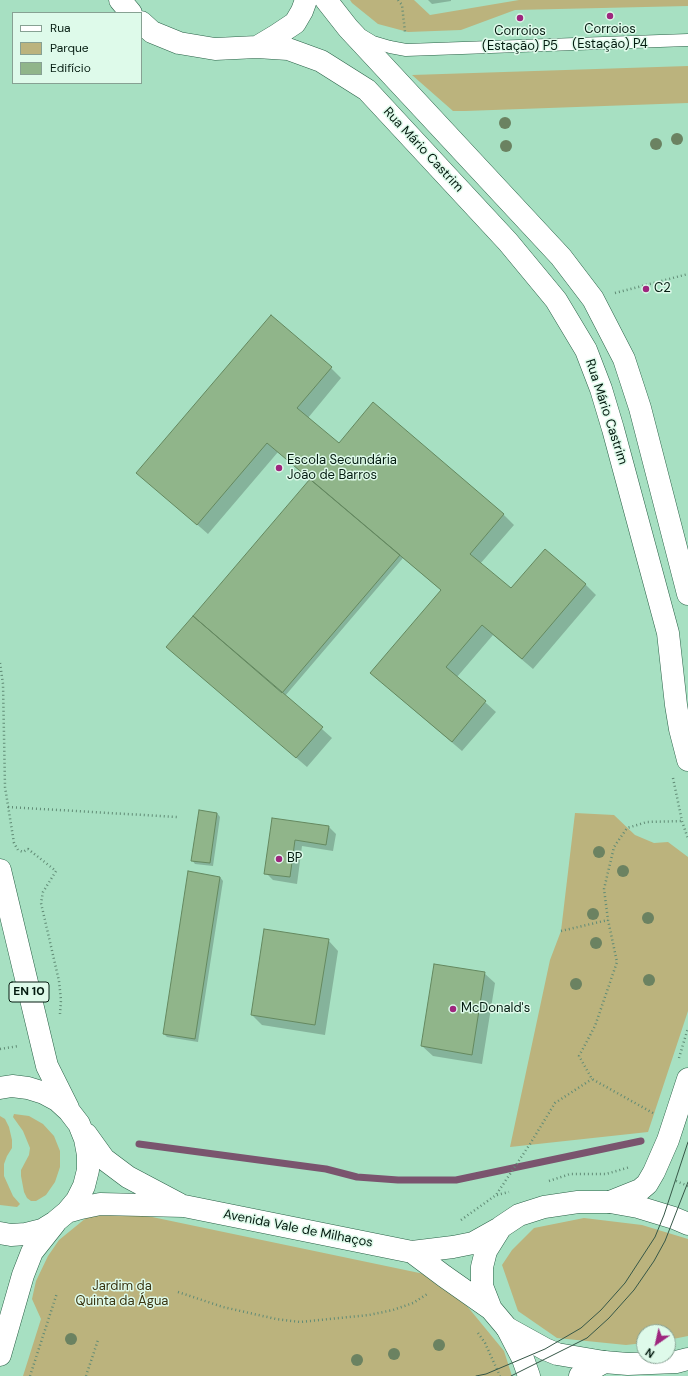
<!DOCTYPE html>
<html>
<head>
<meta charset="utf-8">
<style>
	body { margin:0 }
	#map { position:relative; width:688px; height:1376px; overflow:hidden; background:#a7e0c2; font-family:"DM Sans",sans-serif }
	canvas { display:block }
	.legend { position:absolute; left:12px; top:12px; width:130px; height:72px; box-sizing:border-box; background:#defaea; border:1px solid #87a193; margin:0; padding:5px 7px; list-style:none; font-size:12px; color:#041b10 }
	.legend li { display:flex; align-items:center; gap:8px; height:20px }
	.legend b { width:20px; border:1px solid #87a193 }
	.north { position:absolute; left:636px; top:1324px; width:40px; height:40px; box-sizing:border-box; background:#defaea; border:1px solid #87a193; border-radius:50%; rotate:214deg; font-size:11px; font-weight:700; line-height:16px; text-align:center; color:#041b10 }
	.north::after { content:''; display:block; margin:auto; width:14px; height:18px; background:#9e267e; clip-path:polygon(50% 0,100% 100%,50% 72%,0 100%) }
</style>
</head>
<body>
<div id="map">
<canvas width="688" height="1376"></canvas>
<ul class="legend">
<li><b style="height:5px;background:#fff"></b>Rua</li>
<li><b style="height:11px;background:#bbb37d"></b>Parque</li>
<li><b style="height:11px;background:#90b58a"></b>Edifício</li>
</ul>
<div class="north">N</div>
</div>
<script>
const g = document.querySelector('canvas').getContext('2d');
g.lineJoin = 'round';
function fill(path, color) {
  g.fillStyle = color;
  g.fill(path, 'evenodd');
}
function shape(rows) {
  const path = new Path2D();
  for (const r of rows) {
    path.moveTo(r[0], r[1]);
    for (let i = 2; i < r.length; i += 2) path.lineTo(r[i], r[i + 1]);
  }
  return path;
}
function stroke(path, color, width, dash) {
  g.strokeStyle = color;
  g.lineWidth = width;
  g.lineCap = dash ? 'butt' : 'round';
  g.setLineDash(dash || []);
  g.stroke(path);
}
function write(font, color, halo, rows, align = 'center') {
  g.font = font + ' "DM Sans",sans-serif';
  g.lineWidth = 3;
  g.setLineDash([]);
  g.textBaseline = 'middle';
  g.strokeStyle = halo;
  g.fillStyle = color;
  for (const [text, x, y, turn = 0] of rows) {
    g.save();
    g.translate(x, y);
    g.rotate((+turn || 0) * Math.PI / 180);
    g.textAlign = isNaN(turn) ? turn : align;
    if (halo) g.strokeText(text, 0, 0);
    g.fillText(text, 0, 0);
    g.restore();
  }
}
fill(shape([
	[350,0,414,0,430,15,519,0,688,0,688,6,515,10,461,30,408,32,378,24,352,3],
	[688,66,688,103,465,111,453,111,412,75],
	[575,813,614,815,635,835,654,843,668,842,688,857,688,1011,648,1132,510,1147,550,960,561,931],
	[14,1114,29,1116,43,1124,54,1136,60,1151,60,1167,55,1182,46,1195,36,1201,31,1201,27,1198,24,1192,21,1176,21,1170,29,1155,30,1148,23,1131,13,1117],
	[0,1116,5,1119,9,1127,12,1140,12,1148,7,1156,4,1164,4,1176,13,1196,20,1204,17,1207,0,1205],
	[106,1211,133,1213,429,1275,467,1306,504,1351,512,1376,23,1376,41,1319,32,1299,36,1281,48,1256,59,1240,86,1218],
	[584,1218,642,1225,688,1239,688,1336,668,1340,668,1332,644,1332,644,1343,626,1345,557,1338,518,1311,502,1265,512,1250,534,1228]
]), '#bbb37d');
fill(shape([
	[428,0,451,0,451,1,432,4],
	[331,368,341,378,308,418,339,444,503,514,514,525,480,564,511,590,585,584,596,595,533,669,493,635,457,677,496,712,462,751,382,683,442,591,403,558,285,696,332,738,307,767,178,657,168,647,310,480,278,452,208,534,138,473],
	[200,811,217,813,220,817,213,866,195,864,192,860],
	[273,819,329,827,336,834,333,851,302,846,297,884,273,880,266,873],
	[220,877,223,881,198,1042,167,1037,164,1034],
	[328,940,338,951,325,1035,262,1025,252,1015],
	[484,973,495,983,482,1064,433,1056,422,1046]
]), '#0003');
stroke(shape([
	[139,1144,326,1169,357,1177,398,1180,456,1180,641,1141]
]), '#7a546e', 7);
const building = shape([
	[271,315,332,367,297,408,339,443,373,402,504,514,470,554,511,588,545,549,586,584,522,659,482,625,446,667,486,701,452,742,370,673,441,590,267,443,197,525,136,473,271,315],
	[310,479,400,555,282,693,193,616,310,479],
	[193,616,323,727,296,758,166,647,193,616],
	[199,810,217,813,210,863,191,861,199,810],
	[272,818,329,826,326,845,295,840,290,877,264,874,272,818],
	[188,871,220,877,195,1039,163,1034,188,871],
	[264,929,329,939,315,1025,251,1015,264,929],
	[434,964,485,972,472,1055,421,1046,434,964]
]);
fill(building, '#90b58a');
stroke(building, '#64885f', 1);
const lane = shape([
	[363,36,373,42,390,47,406,50,688,40]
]);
const secondary = shape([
	[120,0,131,13],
	[326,0,348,28,561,257,593,299,624,359,640,408,688,594],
	[141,22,152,32,179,43,215,49,257,47,277,35,295,23,302,11,306,0],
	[257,47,288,49,321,61,367,90,508,242,556,300,586,350,601,389,613,429,668,633,676,705,680,729,688,760],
	[610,1202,640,1190,647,1184,654,1172,668,1140,688,1079],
	[507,1328,523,1359,529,1376],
	[580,1376,604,1362]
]);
const primary = shape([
	[0,870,47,1066,68,1108],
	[0,1088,12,1086,28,1088,44,1093,57,1100,69,1111,79,1124,85,1139,88,1155,88,1170,84,1186,77,1200,67,1212,55,1222,42,1230,26,1234,11,1235,0,1233],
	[86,1134,104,1159,128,1177,179,1204],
	[67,1212,81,1208,100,1204,184,1206,412,1252,453,1247,473,1243,498,1229],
	[688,1224,674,1218,638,1207,610,1202,578,1202,544,1207,519,1215,501,1227,486,1251,482,1267,482,1286,491,1309,507,1328,545,1349,557,1354,604,1362,628,1364,676,1362,688,1359],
	[412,1252,444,1276,491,1309],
	[0,1355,23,1275,32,1252,55,1223]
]);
stroke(lane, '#2a6147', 13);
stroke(secondary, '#2a6147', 23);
stroke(primary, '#2a6147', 23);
stroke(shape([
	[398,0,402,5,405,32],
	[615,293,688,274],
	[0,663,3,684,5,787,14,843,18,850,23,852,28,849,56,871,43,892,41,903,59,981,61,1000,60,1014],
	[673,778,682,821,688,839],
	[8,807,177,817],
	[561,931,608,920],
	[0,1049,19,1046],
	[679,1058,688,1028],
	[653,1113,592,1079,579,1056,595,1026,617,962,608,920,604,889,614,847,627,828,647,822,682,821],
	[549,1181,570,1174,606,1174,630,1167],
	[676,1181,688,1186],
	[497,1195,509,1192],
	[461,1220,496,1195,530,1144,555,1103,592,1079],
	[178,1292,223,1307,276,1319,300,1322,369,1315,393,1310,413,1303,429,1293],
	[478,1333,485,1343,500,1376],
	[30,1376,57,1293],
	[86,1376,98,1340]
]), '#608b75', 2.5, [1, 3]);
stroke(lane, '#fff', 12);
stroke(secondary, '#fff', 22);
stroke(primary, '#fff', 22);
stroke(shape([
	[476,1376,486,1374,545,1349,581,1328,601,1310,625,1283,655,1237,664,1215,688,1142],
	[511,1376,587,1338,609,1318,634,1290,654,1261,665,1241,688,1182]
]), '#365747', 1);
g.fillStyle = '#6b8261';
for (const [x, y] of [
	[505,123],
	[677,139],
	[656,144],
	[506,146],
	[599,852],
	[623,871],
	[593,914],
	[648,918],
	[596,943],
	[649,980],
	[576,984],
	[71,1339],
	[439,1345],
	[394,1354],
	[357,1360]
]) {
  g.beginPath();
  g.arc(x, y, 6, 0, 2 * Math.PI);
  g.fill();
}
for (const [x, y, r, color] of [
	[610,16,4,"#9e267e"],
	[520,18,4,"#9e267e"],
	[646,289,4,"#9e267e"],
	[279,468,4,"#9e267e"],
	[279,859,4,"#9e267e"],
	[453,1009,4,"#9e267e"]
]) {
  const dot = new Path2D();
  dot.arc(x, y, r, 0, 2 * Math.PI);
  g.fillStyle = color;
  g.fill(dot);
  stroke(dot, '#defaea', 1.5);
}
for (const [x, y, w] of [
	[29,992,40]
]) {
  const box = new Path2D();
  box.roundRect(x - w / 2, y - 10, w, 20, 3);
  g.fillStyle = '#defaea';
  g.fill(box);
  stroke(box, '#041b10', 1);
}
write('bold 12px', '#041b10', null, [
	["EN 10",29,992]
]);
write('13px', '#041b10', '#defaea', [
	["Corroios",610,30,"center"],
	["(Estação) P4",610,45,"center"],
	["Corroios",520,32,"center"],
	["(Estação) P5",520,47,"center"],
	["C2",654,289],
	["Escola Secundária",287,461],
	["João de Barros",287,476],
	["BP",287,859],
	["McDonald's",461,1009]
], 'left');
write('13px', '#041b10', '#defaea', [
	["Rua Mário Castrim",423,150,47],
	["Rua Mário Castrim",606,412,72],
	["Avenida Vale de Milhaços",298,1229,11]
]);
write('13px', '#3a3512', '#defaea', [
	["Jardim da",122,1287],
	["Quinta da Água",122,1302]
]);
</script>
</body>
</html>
